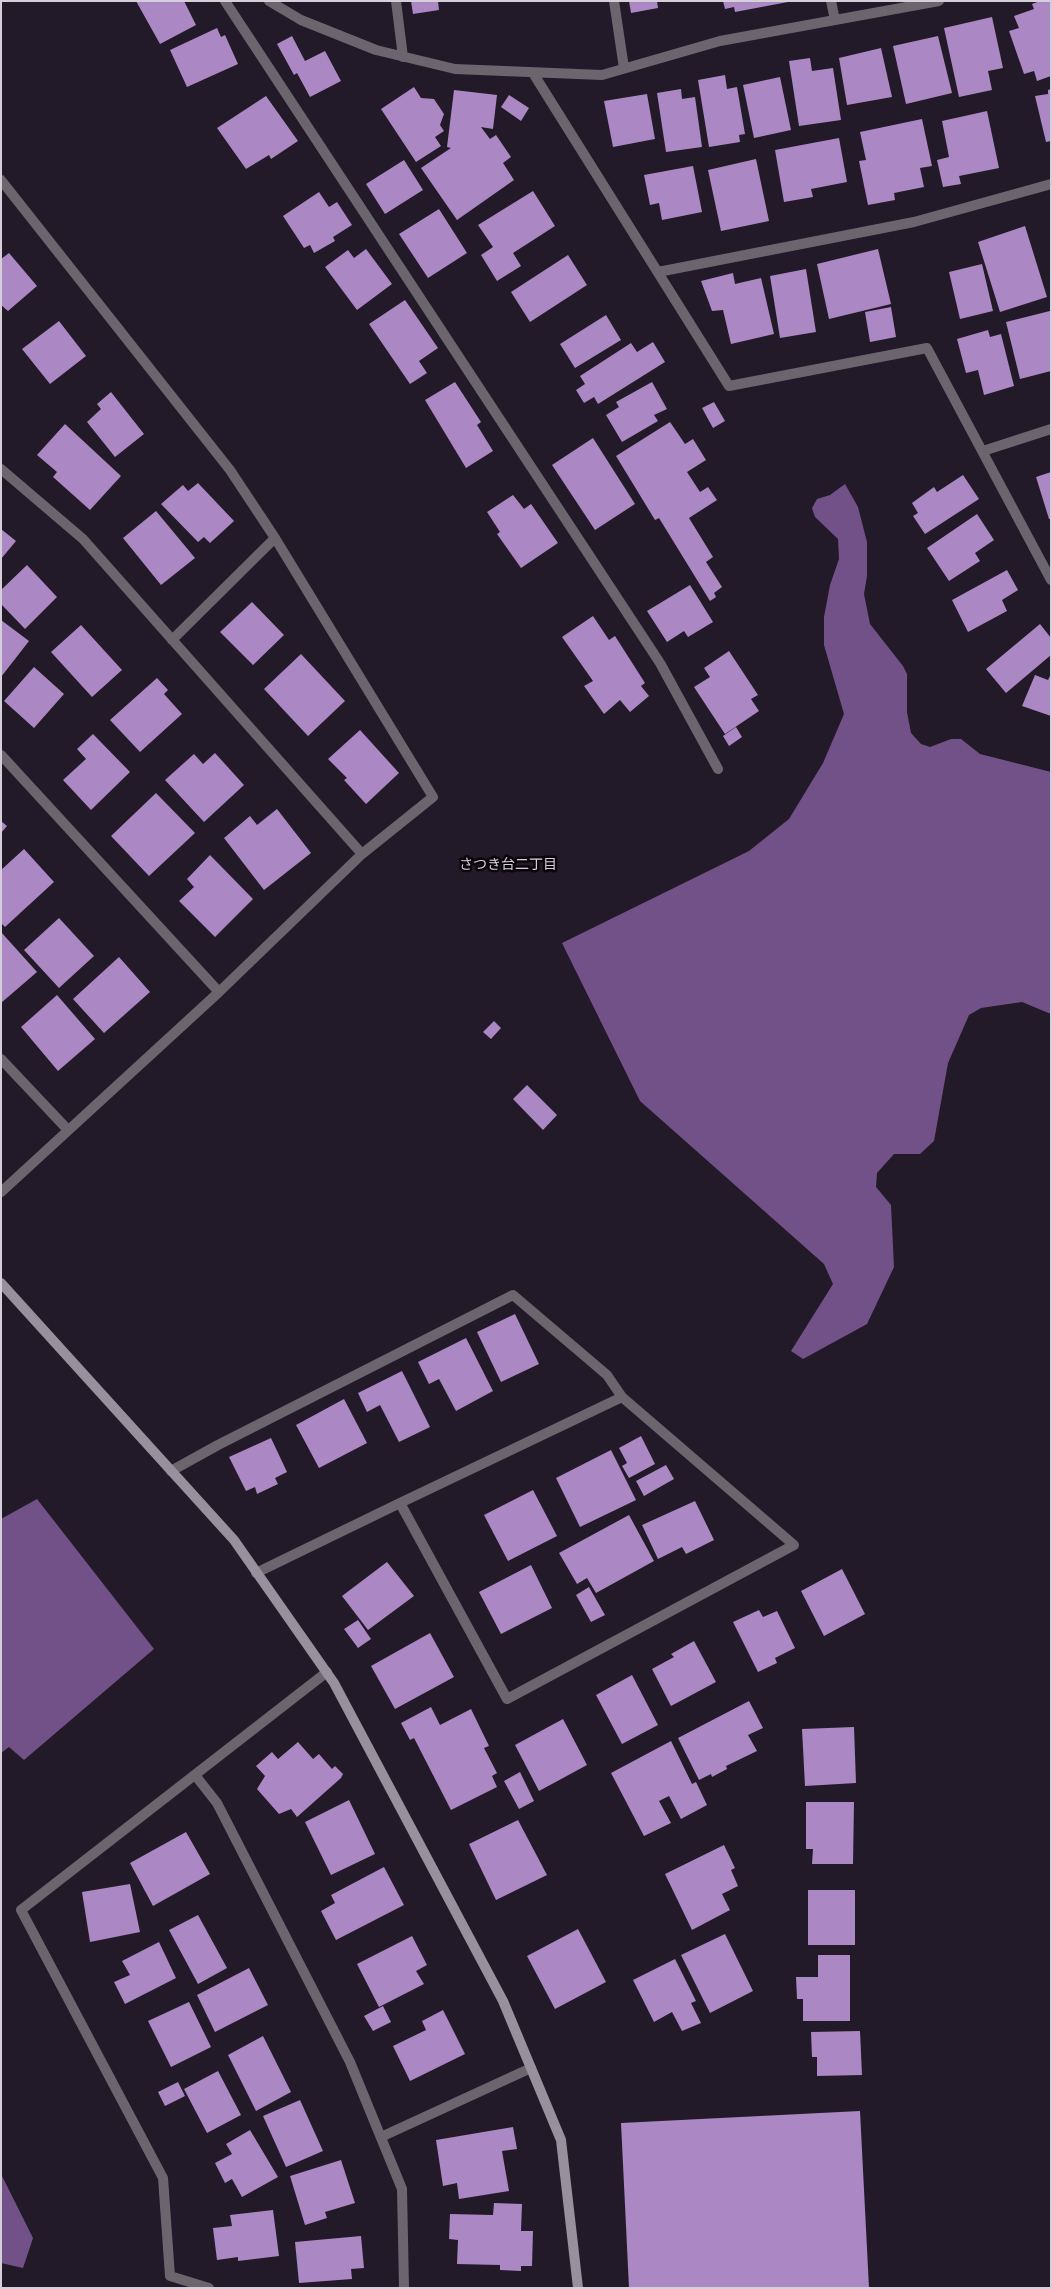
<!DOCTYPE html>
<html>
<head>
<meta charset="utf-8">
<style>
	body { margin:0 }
	#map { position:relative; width:1052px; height:2289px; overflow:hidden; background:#221a28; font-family:Rubik,sans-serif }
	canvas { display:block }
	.frame { position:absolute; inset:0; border:2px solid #d4cfd9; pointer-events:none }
</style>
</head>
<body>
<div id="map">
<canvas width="1052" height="2289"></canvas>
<div class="frame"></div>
</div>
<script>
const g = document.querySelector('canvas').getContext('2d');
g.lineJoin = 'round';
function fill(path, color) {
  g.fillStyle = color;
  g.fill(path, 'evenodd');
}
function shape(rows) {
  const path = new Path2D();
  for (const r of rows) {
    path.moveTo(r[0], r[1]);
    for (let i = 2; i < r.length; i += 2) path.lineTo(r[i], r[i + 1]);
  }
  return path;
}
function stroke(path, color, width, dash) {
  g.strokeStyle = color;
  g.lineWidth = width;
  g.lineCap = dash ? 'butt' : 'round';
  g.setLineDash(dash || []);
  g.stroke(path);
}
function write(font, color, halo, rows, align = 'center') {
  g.font = font + ' Rubik,"Noto Sans JP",sans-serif';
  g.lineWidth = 5;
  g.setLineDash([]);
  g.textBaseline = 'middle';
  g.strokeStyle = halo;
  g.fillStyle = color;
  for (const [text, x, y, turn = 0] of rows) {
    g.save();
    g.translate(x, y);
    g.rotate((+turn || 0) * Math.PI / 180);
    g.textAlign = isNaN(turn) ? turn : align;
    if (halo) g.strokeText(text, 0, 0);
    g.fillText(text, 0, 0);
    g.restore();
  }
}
fill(shape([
	[845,484,858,507,867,542,867,576,864,594,870,624,903,666,907,674,907,712,911,733,921,744,930,747,951,739,961,739,980,754,1051,772,1051,1014,1022,1002,981,1008,969,1015,948,1063,934,1141,920,1154,894,1154,877,1173,876,1187,891,1205,894,1267,867,1324,803,1359,791,1351,833,1284,824,1264,640,1101,562,943,749,851,789,819,823,763,844,714,824,645,824,617,830,585,839,559,838,539,815,517,812,508,817,499,830,495],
	[37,1499,154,1649,24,1760,9,1747,1,1753,1,1519],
	[1,2174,33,2238,23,2268,1,2263]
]), '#725188');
fill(shape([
	[136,1,184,1,196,25,160,44],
	[411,1,438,1,439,10,413,14],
	[629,1,657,1,658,8,631,13],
	[723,1,788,1,788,2,735,12,734,7,725,9],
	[1040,1,1051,1,1051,76,1037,81,1034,71,1024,74,1009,31,1019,28,1014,16,1034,9,1032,4],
	[992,17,1003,68,988,71,992,90,959,97,944,28],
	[217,28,221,37,225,35,238,64,187,87,170,50],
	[292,36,305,61,325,51,341,81,310,97,297,73,294,75,277,44],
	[938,36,952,93,906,104,893,46],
	[881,48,892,97,847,105,839,58],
	[810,58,812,71,833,68,841,120,799,126,789,61],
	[725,75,727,89,737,87,745,134,739,135,740,142,709,147,698,80],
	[780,77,791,130,754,138,743,85],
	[414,87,421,98,434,99,444,114,440,125,444,131,435,137,441,146,416,162,381,109],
	[681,89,682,99,695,97,702,147,666,152,657,93],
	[1051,89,1051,141,1046,142,1035,96,1048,94,1048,90],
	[454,90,497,95,493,129,481,127,490,139,496,135,511,157,503,163,514,180,457,220,421,168,451,148,447,147],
	[647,94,655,139,613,147,604,101],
	[509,95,529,108,521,121,501,107],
	[266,96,298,141,271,159,269,155,246,169,217,128],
	[987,111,999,168,959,176,961,184,943,187,937,160,949,157,942,121],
	[922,119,932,166,920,168,924,187,894,193,895,200,868,205,859,161,866,160,860,132],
	[839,138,847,182,811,189,813,197,784,202,775,150],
	[756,159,769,221,721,231,708,170],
	[404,160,423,190,385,214,366,184],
	[693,166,702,212,662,220,659,203,650,205,644,175],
	[533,191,555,226,513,253,521,266,497,281,481,255,493,247,478,225],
	[319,192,329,207,337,202,352,225,333,237,335,241,314,253,310,245,304,248,283,216],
	[439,209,467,253,428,278,399,234],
	[1025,226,1047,297,1000,312,978,242],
	[366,249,392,284,357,310,325,267,348,250,354,258],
	[878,249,891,304,829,319,817,264],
	[9,253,37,286,8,311,1,305,1,259],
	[568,255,587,285,530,322,511,292],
	[982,264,993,311,960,319,949,272],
	[806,269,816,332,780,338,770,276],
	[733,273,735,284,761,278,774,334,731,344,723,310,712,311,701,281],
	[405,300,438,348,419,361,427,373,410,384,369,324],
	[891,307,896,337,870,342,865,312],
	[1050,311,1051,371,1020,379,1006,322],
	[606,315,621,340,575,368,560,344],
	[59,321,86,356,50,384,22,349],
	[988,330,990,337,1001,334,1014,386,984,395,978,370,966,373,957,339],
	[653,342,665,362,598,404,594,397,584,403,576,390,585,384,580,376,631,343,637,352],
	[455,382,481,422,477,425,493,451,466,468,425,400],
	[652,382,667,409,654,415,658,421,622,442,606,415,619,407,616,402],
	[111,392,144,434,115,457,87,422,101,409,97,404],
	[714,402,725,421,713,428,702,408],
	[670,422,685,444,693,439,706,460,687,472,700,492,708,487,717,500,689,518,713,557,706,562,722,587,714,593,716,597,710,601,659,518,655,520,616,456],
	[65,424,121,476,90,510,53,477,57,472,37,455],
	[593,438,635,504,595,530,552,465],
	[1051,472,1051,519,1049,519,1036,477],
	[963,475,979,499,925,534,913,516,918,513,912,503,934,487,937,492],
	[198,483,234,521,210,543,204,537,198,542,161,504,183,485,188,491],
	[513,495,524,509,531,504,558,543,521,568,497,534,500,532,487,512],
	[156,511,195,558,161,585,123,538],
	[977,514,994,540,975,553,980,561,949,581,927,548],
	[1,529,16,541,1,559],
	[27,565,57,597,25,629,1,604,1,590],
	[1007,570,1018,590,1002,600,1007,611,968,632,952,600],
	[690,585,713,622,688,637,684,631,667,642,647,611],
	[252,602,284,635,253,665,220,632],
	[593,616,609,640,615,636,645,683,641,686,649,696,630,712,620,700,604,714,584,686,593,681,562,637],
	[1,620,29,641,1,677],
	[1040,624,1051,638,1051,655,1006,693,986,669],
	[81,625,122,670,92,697,51,652],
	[729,651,758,695,751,699,759,711,725,734,694,687,710,677,704,668],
	[301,654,345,701,308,736,264,689],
	[34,667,64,694,34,728,4,701],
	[1051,674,1051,716,1022,706,1035,675,1048,680],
	[157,678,168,690,164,694,182,714,140,752,110,720],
	[736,727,742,737,729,746,723,736],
	[360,730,399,773,366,804,344,780,347,778,328,759],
	[93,734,130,772,91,810,63,780,86,759,77,749],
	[215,753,244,785,204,822,165,780,194,754,203,764],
	[156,793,195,833,149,876,111,836],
	[277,809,311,853,264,890,224,838,250,816,257,825],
	[1,821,7,826,1,833],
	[24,849,54,882,5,927,1,923,1,870],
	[210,855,253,899,215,937,179,901,194,887,187,879],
	[59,918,94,956,59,988,24,950],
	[1,932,37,972,1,1003],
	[119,957,150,992,104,1033,73,999],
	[57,995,95,1039,58,1071,21,1027],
	[494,1021,501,1028,491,1039,483,1032],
	[527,1085,557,1115,543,1130,513,1099],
	[515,1314,539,1364,501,1382,477,1332],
	[466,1338,493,1391,456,1411,439,1379,429,1384,418,1362],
	[402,1371,430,1427,399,1442,380,1405,367,1412,358,1393],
	[344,1399,367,1443,319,1468,296,1425],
	[641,1436,655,1464,629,1478,622,1466,627,1463,619,1448],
	[271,1438,287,1472,275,1478,278,1484,257,1494,255,1487,246,1491,229,1457],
	[611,1450,636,1500,580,1527,556,1478],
	[666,1465,674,1479,644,1496,636,1481],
	[533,1490,557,1536,508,1561,484,1515],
	[695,1501,714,1540,686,1554,682,1547,658,1559,642,1525],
	[629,1515,654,1561,596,1593,587,1578,577,1584,559,1553],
	[387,1562,414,1596,368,1630,342,1596],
	[531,1565,552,1608,501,1634,479,1592],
	[842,1569,865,1614,824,1636,801,1591],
	[589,1587,605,1615,591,1622,576,1595],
	[759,1610,763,1617,777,1611,795,1648,775,1658,777,1663,758,1672,733,1622],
	[358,1620,371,1639,358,1648,344,1629],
	[430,1633,454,1677,395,1709,371,1666],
	[694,1641,716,1682,671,1706,652,1669,674,1657,671,1654],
	[632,1675,658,1725,622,1744,596,1695],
	[749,1701,763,1728,748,1735,757,1751,726,1766,727,1769,712,1777,711,1774,699,1780,678,1738],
	[431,1707,440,1725,471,1709,489,1746,484,1748,497,1773,492,1776,497,1787,451,1810,414,1738,410,1740,401,1723],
	[563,1719,587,1765,539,1791,515,1745],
	[854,1727,856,1783,805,1786,802,1729],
	[671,1741,692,1784,696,1782,707,1805,681,1819,669,1796,659,1801,671,1823,644,1836,611,1773],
	[298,1742,313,1759,319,1754,332,1769,335,1766,343,1774,341,1778,297,1817,291,1809,279,1814,257,1789,265,1776,256,1766,272,1752,278,1759],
	[520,1772,534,1801,519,1809,504,1781],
	[349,1800,375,1854,331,1875,305,1822],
	[806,1802,854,1802,853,1864,812,1864,813,1849,806,1849],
	[518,1820,547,1875,496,1900,469,1844],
	[186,1832,210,1874,153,1906,130,1863],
	[724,1845,735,1868,731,1870,738,1886,722,1894,730,1910,692,1930,665,1874],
	[384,1867,404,1905,336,1940,321,1911,335,1903,331,1895],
	[130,1884,140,1932,90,1942,82,1892],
	[808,1890,855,1890,855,1945,808,1945],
	[198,1915,227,1968,198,1984,169,1930],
	[578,1929,606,1982,555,2009,527,1956],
	[725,1934,753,1991,710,2013,681,1955],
	[412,1936,427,1965,416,1971,424,1984,379,2007,357,1964],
	[159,1942,176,1978,125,2004,114,1982,130,1975,122,1961],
	[818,1955,850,1955,850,2021,803,2021,803,1999,797,1999,796,1977,818,1977],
	[675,1959,696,2001,691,2003,701,2023,682,2031,672,2012,654,2022,633,1980],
	[249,1968,268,2005,215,2032,197,1995],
	[189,2002,211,2047,171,2067,148,2021],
	[383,2006,391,2022,373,2031,364,2016],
	[443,2010,465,2054,410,2081,393,2046,426,2030,422,2021],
	[860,2031,862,2075,817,2076,817,2057,812,2057,811,2032],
	[263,2036,291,2092,256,2111,228,2055],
	[218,2071,241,2115,207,2133,184,2089],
	[178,2082,185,2096,165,2106,158,2092],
	[300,2100,323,2151,286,2167,263,2116],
	[860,2111,869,2288,629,2288,621,2123],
	[513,2127,517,2149,502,2151,509,2191,459,2199,457,2183,443,2186,436,2140],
	[250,2130,278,2177,242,2197,232,2179,225,2183,215,2163,232,2154,226,2144],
	[341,2160,355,2203,325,2212,327,2218,305,2225,290,2176],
	[494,2203,522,2204,521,2231,533,2231,532,2266,521,2266,521,2271,500,2270,500,2265,457,2264,458,2240,449,2239,450,2214,493,2215],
	[273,2210,279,2256,238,2261,238,2257,217,2260,213,2228,232,2226,230,2215],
	[361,2236,364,2268,351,2269,352,2279,299,2283,295,2242]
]), '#ab88c3');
stroke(shape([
	[225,1,660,663,718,769],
	[269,1,301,20,376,50,455,69,602,75,720,41,939,1],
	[396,1,403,57],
	[614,1,624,68],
	[831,1,835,20],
	[533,73,729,386,927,348,1051,580],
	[1,180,230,470,275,538,172,640],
	[658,272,914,222,1051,184],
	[983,451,1051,429],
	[1,469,83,539,362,854],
	[1,755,219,992],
	[1,1059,68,1130],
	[1,1192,219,992,362,854,433,797,275,538],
	[171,1471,218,1445,513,1295,607,1375,622,1397],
	[256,1573,400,1503,622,1397,794,1545,507,1699,400,1503],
	[195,1775,217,1803,350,2062,402,2189,404,2288],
	[381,2137,531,2068],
	[209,2288,170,2276,163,2178,21,1910,327,1672]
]), '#6b666e', 10);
stroke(shape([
	[1,1283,234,1540,334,1683,503,2001,561,2140,578,2288]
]), '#97909d', 10);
write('14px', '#d4cfd9', '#0a060c', [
	["さつき台二丁目",508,865]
]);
</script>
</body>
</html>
